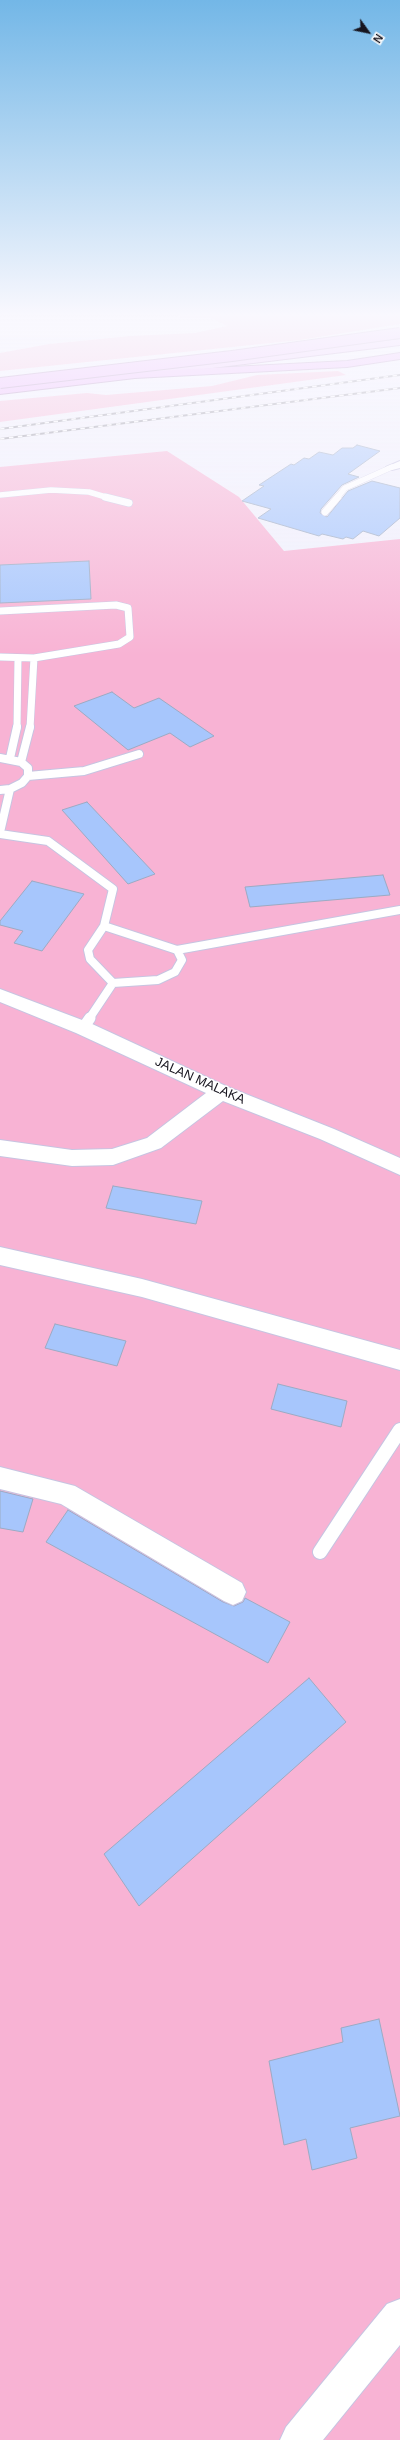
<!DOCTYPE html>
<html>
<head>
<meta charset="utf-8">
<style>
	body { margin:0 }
	#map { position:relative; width:400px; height:2440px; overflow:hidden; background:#f1f0fc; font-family:Arial,sans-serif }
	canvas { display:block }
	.north { position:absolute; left:348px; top:12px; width:40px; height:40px; -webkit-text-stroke:3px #fff; paint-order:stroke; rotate:123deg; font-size:11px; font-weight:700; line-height:16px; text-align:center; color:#17151f }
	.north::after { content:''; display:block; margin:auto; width:14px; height:18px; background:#17151f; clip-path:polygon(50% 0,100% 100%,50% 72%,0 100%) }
</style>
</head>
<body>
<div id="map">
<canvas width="400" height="2440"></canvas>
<div class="north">N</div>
</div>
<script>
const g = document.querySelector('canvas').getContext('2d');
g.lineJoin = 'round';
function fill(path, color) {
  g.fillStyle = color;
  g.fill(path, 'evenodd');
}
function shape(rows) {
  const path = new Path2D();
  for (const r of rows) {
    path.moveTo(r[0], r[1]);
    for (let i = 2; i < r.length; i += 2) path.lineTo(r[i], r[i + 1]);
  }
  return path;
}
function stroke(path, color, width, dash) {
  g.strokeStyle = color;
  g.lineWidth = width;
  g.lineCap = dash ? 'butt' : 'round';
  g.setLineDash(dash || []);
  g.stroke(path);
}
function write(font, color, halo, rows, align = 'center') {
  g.font = font + ' Arial,sans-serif';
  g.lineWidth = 3;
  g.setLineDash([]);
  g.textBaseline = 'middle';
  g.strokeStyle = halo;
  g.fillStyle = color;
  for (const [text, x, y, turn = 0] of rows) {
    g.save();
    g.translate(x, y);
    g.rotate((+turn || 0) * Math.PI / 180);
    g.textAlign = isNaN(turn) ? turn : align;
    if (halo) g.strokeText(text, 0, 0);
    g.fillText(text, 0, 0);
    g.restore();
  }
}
fill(shape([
	[179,315,400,315,400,324,300,340,0,371,0,353,49,344,130,336,195,333,227,326,211,318,180,318],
	[338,371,346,375,0,422,0,401,87,393,106,395,212,386,257,375],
	[167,451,239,497,284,551,400,539,400,2440,0,2440,0,467]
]), '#f8b3d4');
const building = shape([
	[357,445,380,451,348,474,359,477,342,485,321,509,320,513,327,517,348,491,372,481,400,488,400,518,379,536,363,531,353,539,346,537,343,539,322,534,319,536,258,518,271,509,242,501,264,486,259,485,291,464,294,465,304,458,309,459,319,452,333,455,342,448,353,448,357,445],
	[89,561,91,599,0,603,0,565,89,561],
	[112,692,134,708,159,698,214,736,190,747,170,733,128,750,74,706,112,692],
	[87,802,155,874,128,884,62,810,87,802],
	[383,875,390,895,250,907,245,887,383,875],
	[32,881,84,894,42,951,14,943,23,931,0,925,0,921,32,881],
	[113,1186,202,1201,196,1224,106,1208,113,1186],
	[55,1324,126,1341,117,1366,45,1348,55,1324],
	[278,1384,347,1401,341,1427,271,1409,278,1384],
	[0,1491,33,1499,23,1532,0,1528,0,1491],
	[68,1510,223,1602,234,1606,243,1602,245,1598,290,1622,268,1663,46,1542,68,1510],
	[309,1678,346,1722,139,1906,104,1854,309,1678],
	[379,2019,400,2116,350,2128,357,2158,312,2170,306,2139,284,2145,269,2061,343,2042,341,2028,379,2019]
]);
fill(building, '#a7c6fc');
stroke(building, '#9cabc4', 1);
const serviceFar4 = shape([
	[0,495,51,490,89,492,109,498],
	[337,498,345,488,392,467]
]);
const serviceFar3 = shape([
	[105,497,129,503],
	[325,512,338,497],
	[0,611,116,605,128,608,130,637,119,644,34,658,0,657],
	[17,728,18,658],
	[30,728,34,658]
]);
const serviceFar2 = shape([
	[0,758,21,762,28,768,28,776,22,783,10,789,0,790],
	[10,758,17,727],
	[21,762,30,727],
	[28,776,84,771,139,754],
	[0,832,10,789],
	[0,834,48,841,113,889,104,926],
	[104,926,177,950,182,960,175,972,158,980,113,983,90,959,88,950,104,926],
	[177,950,400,910],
	[89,1019,113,983]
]);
const serviceFar1 = shape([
	[83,1028,90,1018]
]);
const service = shape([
	[320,1552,400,1430]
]);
const minor = shape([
	[400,461,400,468,392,470,386,467,400,461],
	[0,989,90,1023,228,1087,334,1129,400,1158,400,1175,320,1139,223,1101,161,1148,113,1165,72,1166,0,1156,0,1140,72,1150,112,1149,147,1138,206,1093,76,1033,0,1002,0,989],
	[0,1247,142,1279,400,1350,400,1370,142,1297,0,1265,0,1247],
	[0,1467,75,1486,242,1583,246,1592,242,1601,233,1605,224,1601,61,1504,0,1489,0,1467],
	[400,2299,400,2345,323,2440,280,2440,286,2427,387,2304,400,2299]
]);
const trunk = shape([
	[400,339,400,345,147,376,142,373,147,370,400,339]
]);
const motorway = shape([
	[400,353,400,359,347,367,135,378,0,394,0,388,135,372,347,361,400,353]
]);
stroke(serviceFar4, '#c7c4e1', 6);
stroke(serviceFar3, '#c7c4e1', 8);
stroke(serviceFar2, '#c7c4e1', 10);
stroke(serviceFar1, '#c7c4e1', 13);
stroke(service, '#c7c4e1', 16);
stroke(minor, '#c7c4e1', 2);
stroke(trunk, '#a273af', 2);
stroke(motorway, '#a273af', 2);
stroke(serviceFar4, '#fff', 5.5);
stroke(serviceFar3, '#fff', 7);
stroke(serviceFar2, '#fff', 8);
stroke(serviceFar1, '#fff', 11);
stroke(service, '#fff', 14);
fill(minor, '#fff');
fill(trunk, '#f0b7fc');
fill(motorway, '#eda5fc');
const rail = shape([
	[0,429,400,375],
	[0,439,400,388]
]);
stroke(rail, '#8d8c97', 2);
stroke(rail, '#fff', 1.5, [4.5]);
const motorwayBridge = shape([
	[0,383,232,356,400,333]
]);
stroke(motorwayBridge, '#a273af', 12, []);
stroke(motorwayBridge, '#eda5fc', 10);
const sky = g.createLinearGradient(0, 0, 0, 656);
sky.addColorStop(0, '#73b7e7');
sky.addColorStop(0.48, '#f9f8fe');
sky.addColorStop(1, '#f9f8fe00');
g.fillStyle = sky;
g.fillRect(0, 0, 400, 656);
write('13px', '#17151f', '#fff', [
	["JALAN MALAKA",200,1081,24]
]);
</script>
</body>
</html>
